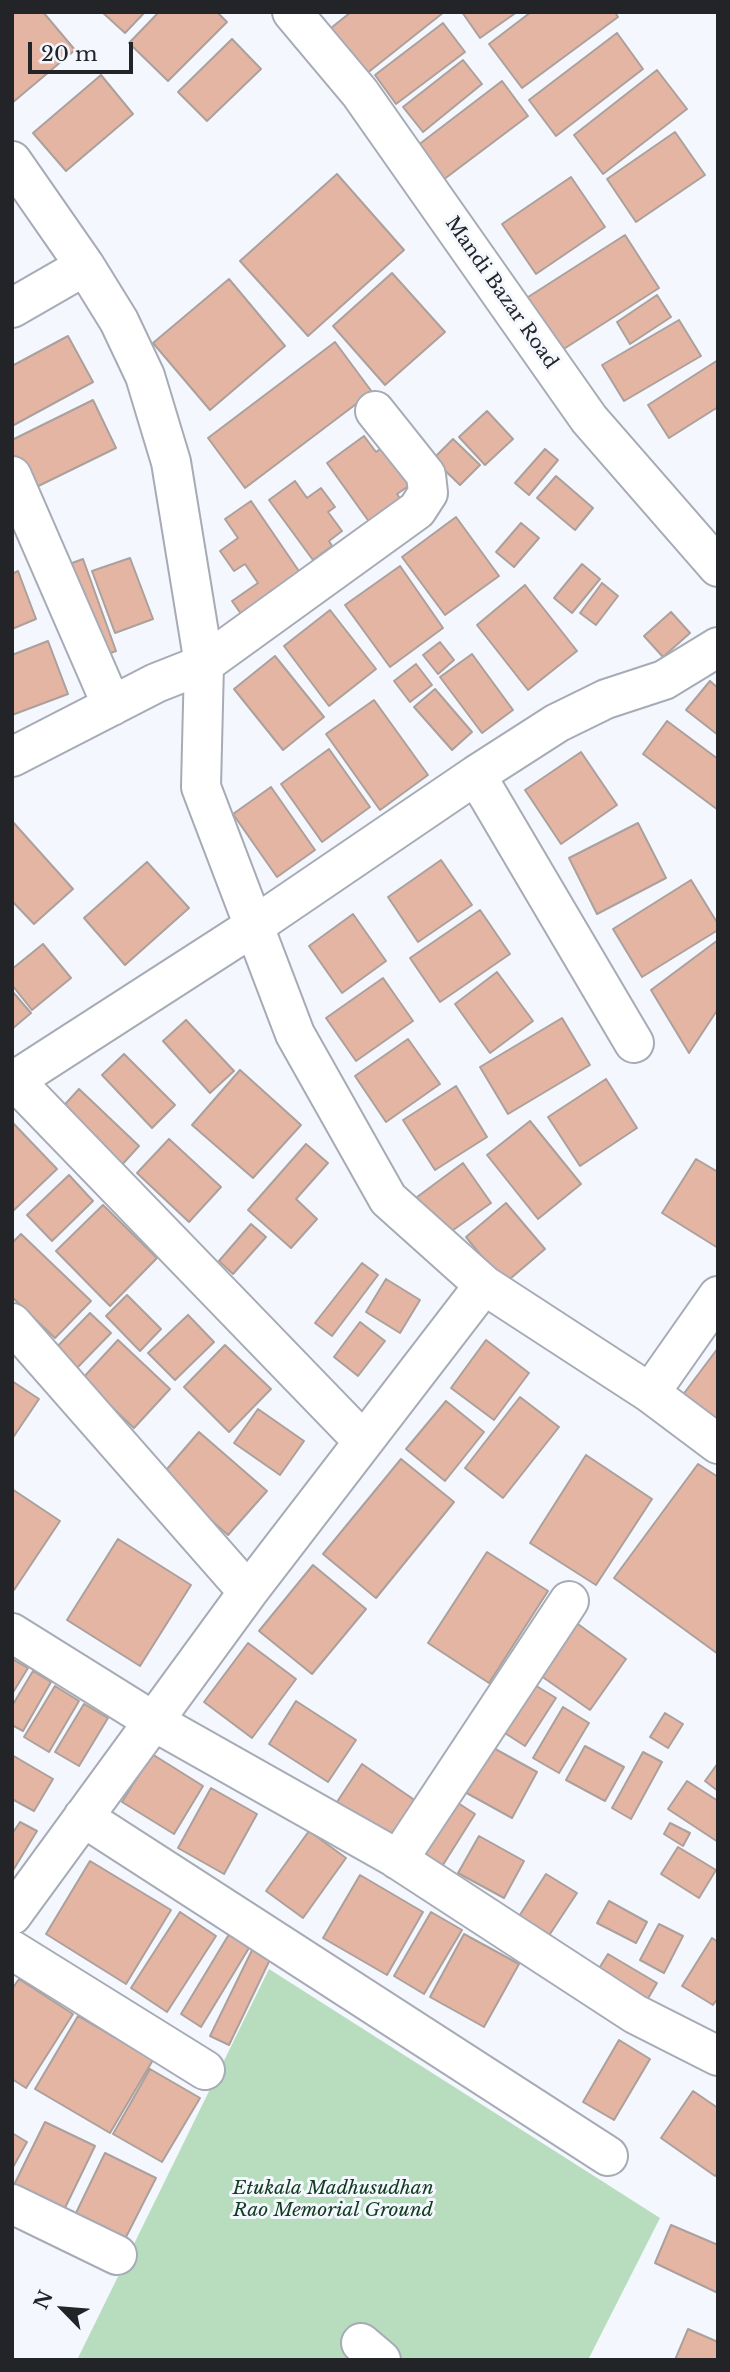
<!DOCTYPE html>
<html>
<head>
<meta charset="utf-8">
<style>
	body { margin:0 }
	#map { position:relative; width:730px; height:2372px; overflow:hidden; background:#f4f7fd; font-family:"Libre Baskerville",serif }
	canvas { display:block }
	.frame { position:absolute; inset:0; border:14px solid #222428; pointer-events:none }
	.north { position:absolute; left:28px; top:2274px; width:70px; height:70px; -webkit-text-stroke:5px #f4f7fd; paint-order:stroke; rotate:295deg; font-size:19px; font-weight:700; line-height:28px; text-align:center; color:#222428 }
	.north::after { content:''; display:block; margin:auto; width:24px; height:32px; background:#222428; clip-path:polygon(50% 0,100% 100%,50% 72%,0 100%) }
	.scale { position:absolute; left:28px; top:42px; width:105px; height:32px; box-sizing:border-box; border:4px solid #222428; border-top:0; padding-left:9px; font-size:21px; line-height:24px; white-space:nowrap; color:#222428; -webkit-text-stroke:5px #f4f7fd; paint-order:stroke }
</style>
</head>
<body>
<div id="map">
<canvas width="730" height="2372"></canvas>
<div class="frame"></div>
<div class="north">N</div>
<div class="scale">20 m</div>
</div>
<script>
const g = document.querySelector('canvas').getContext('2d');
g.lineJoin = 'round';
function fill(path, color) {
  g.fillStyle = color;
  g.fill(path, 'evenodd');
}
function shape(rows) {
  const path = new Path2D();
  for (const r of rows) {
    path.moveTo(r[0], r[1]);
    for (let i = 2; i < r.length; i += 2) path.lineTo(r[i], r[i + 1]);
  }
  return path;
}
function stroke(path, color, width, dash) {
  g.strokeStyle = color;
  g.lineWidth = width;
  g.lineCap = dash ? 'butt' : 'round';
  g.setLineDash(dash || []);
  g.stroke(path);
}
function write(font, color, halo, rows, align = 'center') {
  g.font = font + ' "Libre Baskerville",serif';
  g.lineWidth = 6;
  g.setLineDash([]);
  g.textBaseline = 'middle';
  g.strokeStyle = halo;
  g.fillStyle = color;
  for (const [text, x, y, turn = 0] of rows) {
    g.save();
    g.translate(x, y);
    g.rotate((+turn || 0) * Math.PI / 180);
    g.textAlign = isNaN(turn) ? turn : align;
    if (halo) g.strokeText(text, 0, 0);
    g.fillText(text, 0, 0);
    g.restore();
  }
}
fill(shape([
	[269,1969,660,2218,588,2360,77,2360]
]), '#b8ddbe');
const building = shape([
	[12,12,43,12,75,50,12,103,12,12],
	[102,12,145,12,125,33,102,12],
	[159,12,217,12,227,22,168,81,129,43,159,12],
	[351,12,444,12,366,74,331,28,351,12],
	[462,12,517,12,480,38,462,12],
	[531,12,615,12,618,17,522,88,489,44,531,12],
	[443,23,465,52,396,104,375,75,443,23],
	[617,33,643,69,556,136,529,100,617,33],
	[232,39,261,69,207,121,178,92,232,39],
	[463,60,482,84,423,132,403,107,463,60],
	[657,70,687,109,603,174,574,135,657,70],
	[101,75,133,114,66,171,33,133,101,75],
	[502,81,528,116,439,183,413,149,502,81],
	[675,132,705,175,636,222,607,179,675,132],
	[337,174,404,250,308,336,240,261,337,174],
	[571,177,605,227,536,274,502,224,571,177],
	[625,235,659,288,559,352,525,299,625,235],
	[392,273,445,332,385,385,333,326,392,273],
	[229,279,285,346,210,410,153,343,229,279],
	[657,295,671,317,630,344,617,322,657,295],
	[679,320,701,356,624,401,602,365,679,320],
	[68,336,93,382,12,426,12,366,68,336],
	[335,342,372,392,245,488,208,438,335,342],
	[718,360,718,407,669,438,648,405,718,360],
	[93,400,116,448,22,494,12,474,12,440,93,400],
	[487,411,513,439,485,465,459,437,487,411],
	[364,436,376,452,386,445,413,483,397,494,401,500,370,523,327,463,364,436],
	[453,439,480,465,460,485,433,459,453,439],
	[545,449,558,460,529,495,515,483,545,449],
	[556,476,593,508,575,530,537,498,556,476],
	[295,481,307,498,321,488,335,507,328,512,342,531,329,541,332,546,313,560,269,500,295,481],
	[251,501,305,580,246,621,232,601,258,583,245,564,234,571,220,551,238,538,225,519,251,501],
	[456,517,499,576,445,615,402,557,456,517],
	[521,523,539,538,514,567,496,552,521,523],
	[130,558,153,619,115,633,92,571,130,558],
	[83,559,116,651,86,662,53,570,83,559],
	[582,564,600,579,572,613,554,598,582,564],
	[400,566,443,628,390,667,345,605,400,566],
	[18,571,36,619,12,629,12,574,18,571],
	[602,583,618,596,596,625,580,613,602,583],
	[525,585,577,651,528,690,477,625,525,585],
	[330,610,376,669,329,706,284,646,330,610],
	[671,612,690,633,663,657,644,636,671,612],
	[48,641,68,694,12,715,12,655,48,641],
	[440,642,454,660,438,674,423,655,440,642],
	[472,654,513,710,482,733,440,677,472,654],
	[275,656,324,717,283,750,234,689,275,656],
	[416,664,432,685,410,702,394,681,416,664],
	[710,681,718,688,718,735,686,710,710,681],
	[435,689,472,732,452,750,414,707,435,689],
	[374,700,428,775,380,810,326,734,374,700],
	[667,721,718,759,718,810,643,754,667,721],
	[329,749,370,807,322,842,281,784,329,749],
	[581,752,617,805,561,844,525,790,581,752],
	[271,787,315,850,277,877,233,814,271,787],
	[12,821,73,889,34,924,12,901,12,821],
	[638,823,666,878,597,914,569,858,638,823],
	[441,860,472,905,418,942,388,897,441,860],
	[147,862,189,908,125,965,84,918,147,862],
	[691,880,718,924,718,930,642,977,613,929,691,880],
	[480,910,510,954,440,1002,410,958,480,910],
	[353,914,386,961,342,993,309,946,353,914],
	[718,940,718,1009,689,1053,651,990,718,940],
	[43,944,71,978,32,1010,12,985,12,969,43,944],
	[497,972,533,1021,490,1053,455,1004,497,972],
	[383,978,413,1021,356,1061,326,1018,383,978],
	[12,991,31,1013,12,1029,12,991],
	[562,1018,590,1065,508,1114,480,1067,562,1018],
	[186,1020,234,1071,210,1093,163,1041,186,1020],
	[408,1039,440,1084,386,1122,355,1076,408,1039],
	[124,1054,175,1105,152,1128,102,1075,124,1054],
	[240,1070,301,1125,253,1178,192,1125,240,1070],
	[606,1079,637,1128,580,1166,548,1117,606,1079],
	[456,1086,487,1137,435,1170,403,1120,456,1086],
	[79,1089,139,1146,119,1168,58,1112,79,1089],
	[530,1121,581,1184,538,1219,487,1155,530,1121],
	[12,1122,57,1169,14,1210,12,1208,12,1122],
	[169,1139,221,1187,189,1222,137,1173,169,1139],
	[306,1144,328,1163,296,1199,317,1219,291,1248,248,1210,306,1144],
	[696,1159,718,1172,718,1248,662,1213,696,1159],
	[463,1163,491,1203,442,1238,413,1200,463,1163],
	[69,1175,93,1201,52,1241,27,1215,69,1175],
	[506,1203,545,1249,504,1284,466,1237,506,1203],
	[103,1205,157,1258,110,1306,56,1251,103,1205],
	[251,1224,266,1237,233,1274,219,1261,251,1224],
	[21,1234,91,1301,55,1338,12,1297,12,1243,21,1234],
	[362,1263,378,1275,332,1336,315,1323,362,1263],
	[386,1279,420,1300,400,1333,366,1312,386,1279],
	[127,1295,161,1329,140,1351,106,1316,127,1295],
	[90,1313,111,1333,74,1371,53,1351,90,1313],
	[188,1315,214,1342,175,1380,148,1353,188,1315],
	[360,1322,385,1341,358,1376,334,1357,360,1322],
	[118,1340,170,1389,134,1428,82,1379,118,1340],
	[486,1340,529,1373,494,1420,451,1388,486,1340],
	[225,1345,271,1389,229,1432,184,1387,225,1345],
	[718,1348,718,1423,682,1396,718,1348],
	[12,1381,39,1399,12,1439,12,1381],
	[520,1397,559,1427,503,1498,465,1468,520,1397],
	[446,1401,484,1432,445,1481,406,1449,446,1401],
	[258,1409,304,1441,280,1475,234,1443,258,1409],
	[199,1432,267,1491,228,1535,161,1476,199,1432],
	[586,1455,652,1499,596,1585,530,1543,586,1455],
	[401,1459,454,1502,376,1598,323,1554,401,1459],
	[698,1464,718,1477,718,1654,614,1578,698,1464],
	[12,1489,60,1521,14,1590,12,1589,12,1489],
	[118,1539,191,1585,140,1666,67,1620,118,1539],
	[487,1552,548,1591,489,1683,428,1643,487,1552],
	[313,1565,366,1609,312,1674,259,1631,313,1565],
	[571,1619,626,1659,590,1710,534,1671,571,1619],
	[248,1643,296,1679,252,1738,204,1702,248,1643],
	[12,1659,28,1668,12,1694,12,1659],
	[33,1671,51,1682,23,1731,12,1725,12,1706,33,1671],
	[525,1679,556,1698,525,1746,494,1726,525,1679],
	[55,1686,79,1701,49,1752,24,1737,55,1686],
	[296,1701,356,1740,328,1782,269,1744,296,1701],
	[84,1704,108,1718,79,1766,55,1752,84,1704],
	[563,1707,589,1723,559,1773,533,1758,563,1707],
	[665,1713,683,1724,668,1748,650,1737,665,1713],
	[488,1745,537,1772,512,1818,463,1791,488,1745],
	[585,1746,624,1767,605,1801,566,1780,585,1746],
	[643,1752,662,1762,631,1819,612,1808,643,1752],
	[152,1754,203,1786,174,1834,122,1802,152,1754],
	[12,1755,53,1779,34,1811,12,1799,12,1755],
	[718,1763,718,1791,705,1781,718,1763],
	[362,1764,416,1801,389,1841,335,1805,362,1764],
	[687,1781,718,1801,718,1842,668,1809,687,1781],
	[211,1788,257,1814,224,1874,178,1848,211,1788],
	[444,1794,475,1814,441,1868,410,1848,444,1794],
	[20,1822,37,1831,12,1872,12,1834,20,1822],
	[670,1823,690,1833,683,1846,664,1834,670,1823],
	[309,1831,346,1858,303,1918,266,1891,309,1831],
	[479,1836,524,1861,504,1898,458,1873,479,1836],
	[678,1847,716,1870,699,1898,661,1874,678,1847],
	[90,1861,171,1910,126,1984,46,1934,90,1861],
	[546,1874,577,1893,546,1940,516,1921,546,1874],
	[360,1875,423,1912,387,1975,323,1938,360,1875],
	[609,1901,647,1922,636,1943,597,1923,609,1901],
	[180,1912,216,1936,167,2012,131,1988,180,1912],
	[431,1912,462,1930,424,1994,394,1976,431,1912],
	[659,1924,683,1936,664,1973,640,1960,659,1924],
	[231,1931,252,1943,201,2027,181,2014,231,1931],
	[464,1934,519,1964,484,2027,430,1997,464,1934],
	[258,1938,276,1947,229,2045,210,2036,258,1938],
	[712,1938,718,1942,718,1998,713,2005,682,1986,712,1938],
	[608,1954,657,1983,643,2007,593,1978,608,1954],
	[19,1979,73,2014,26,2088,12,2079,12,1989,19,1979],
	[78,2016,153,2060,110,2133,35,2089,78,2016],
	[619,2040,650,2059,614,2120,583,2102,619,2040],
	[150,2069,200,2098,162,2162,113,2134,150,2069],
	[693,2091,718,2108,718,2172,715,2176,661,2138,693,2091],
	[45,2122,95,2146,62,2214,12,2189,45,2122],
	[12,2133,27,2142,12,2169,12,2133],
	[105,2153,156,2178,125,2239,75,2215,105,2153],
	[671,2225,718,2245,718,2293,655,2263,671,2225],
	[688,2329,718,2342,718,2360,675,2360,688,2329]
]);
fill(building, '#e5b5a3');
stroke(building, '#aca09c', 2);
const minor = shape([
	[292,12,360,93,589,419,718,567],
	[12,161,85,266,119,321,145,376,171,462,204,664,201,787,295,1034,388,1199,484,1285,650,1393,718,1444],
	[12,308,85,266],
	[12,476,112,706],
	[12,757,156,683,204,664,417,510,428,493,426,475,375,411],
	[476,775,634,1043],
	[14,1080,363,1441],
	[12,1082,254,926,476,775,557,723,606,699,664,680,718,647],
	[12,1323,248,1592],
	[650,1393,718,1296],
	[12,1633,153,1721,394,1857,635,2014,718,2056],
	[83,1817,608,2156],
	[398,1860,569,1601],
	[12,1915,248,1592,484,1285],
	[12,1950,205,2070],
	[12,2204,117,2255],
	[361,2343,381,2360]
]);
stroke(minor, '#a6abb5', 42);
stroke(minor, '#fff', 38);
write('19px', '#222428', '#f4f7fd', [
	["Mandi Bazar Road",501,293,55]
]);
write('italic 19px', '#103c1d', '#f4f7fd', [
	["Etukala Madhusudhan",333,2189],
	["Rao Memorial Ground",333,2211]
]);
</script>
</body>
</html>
